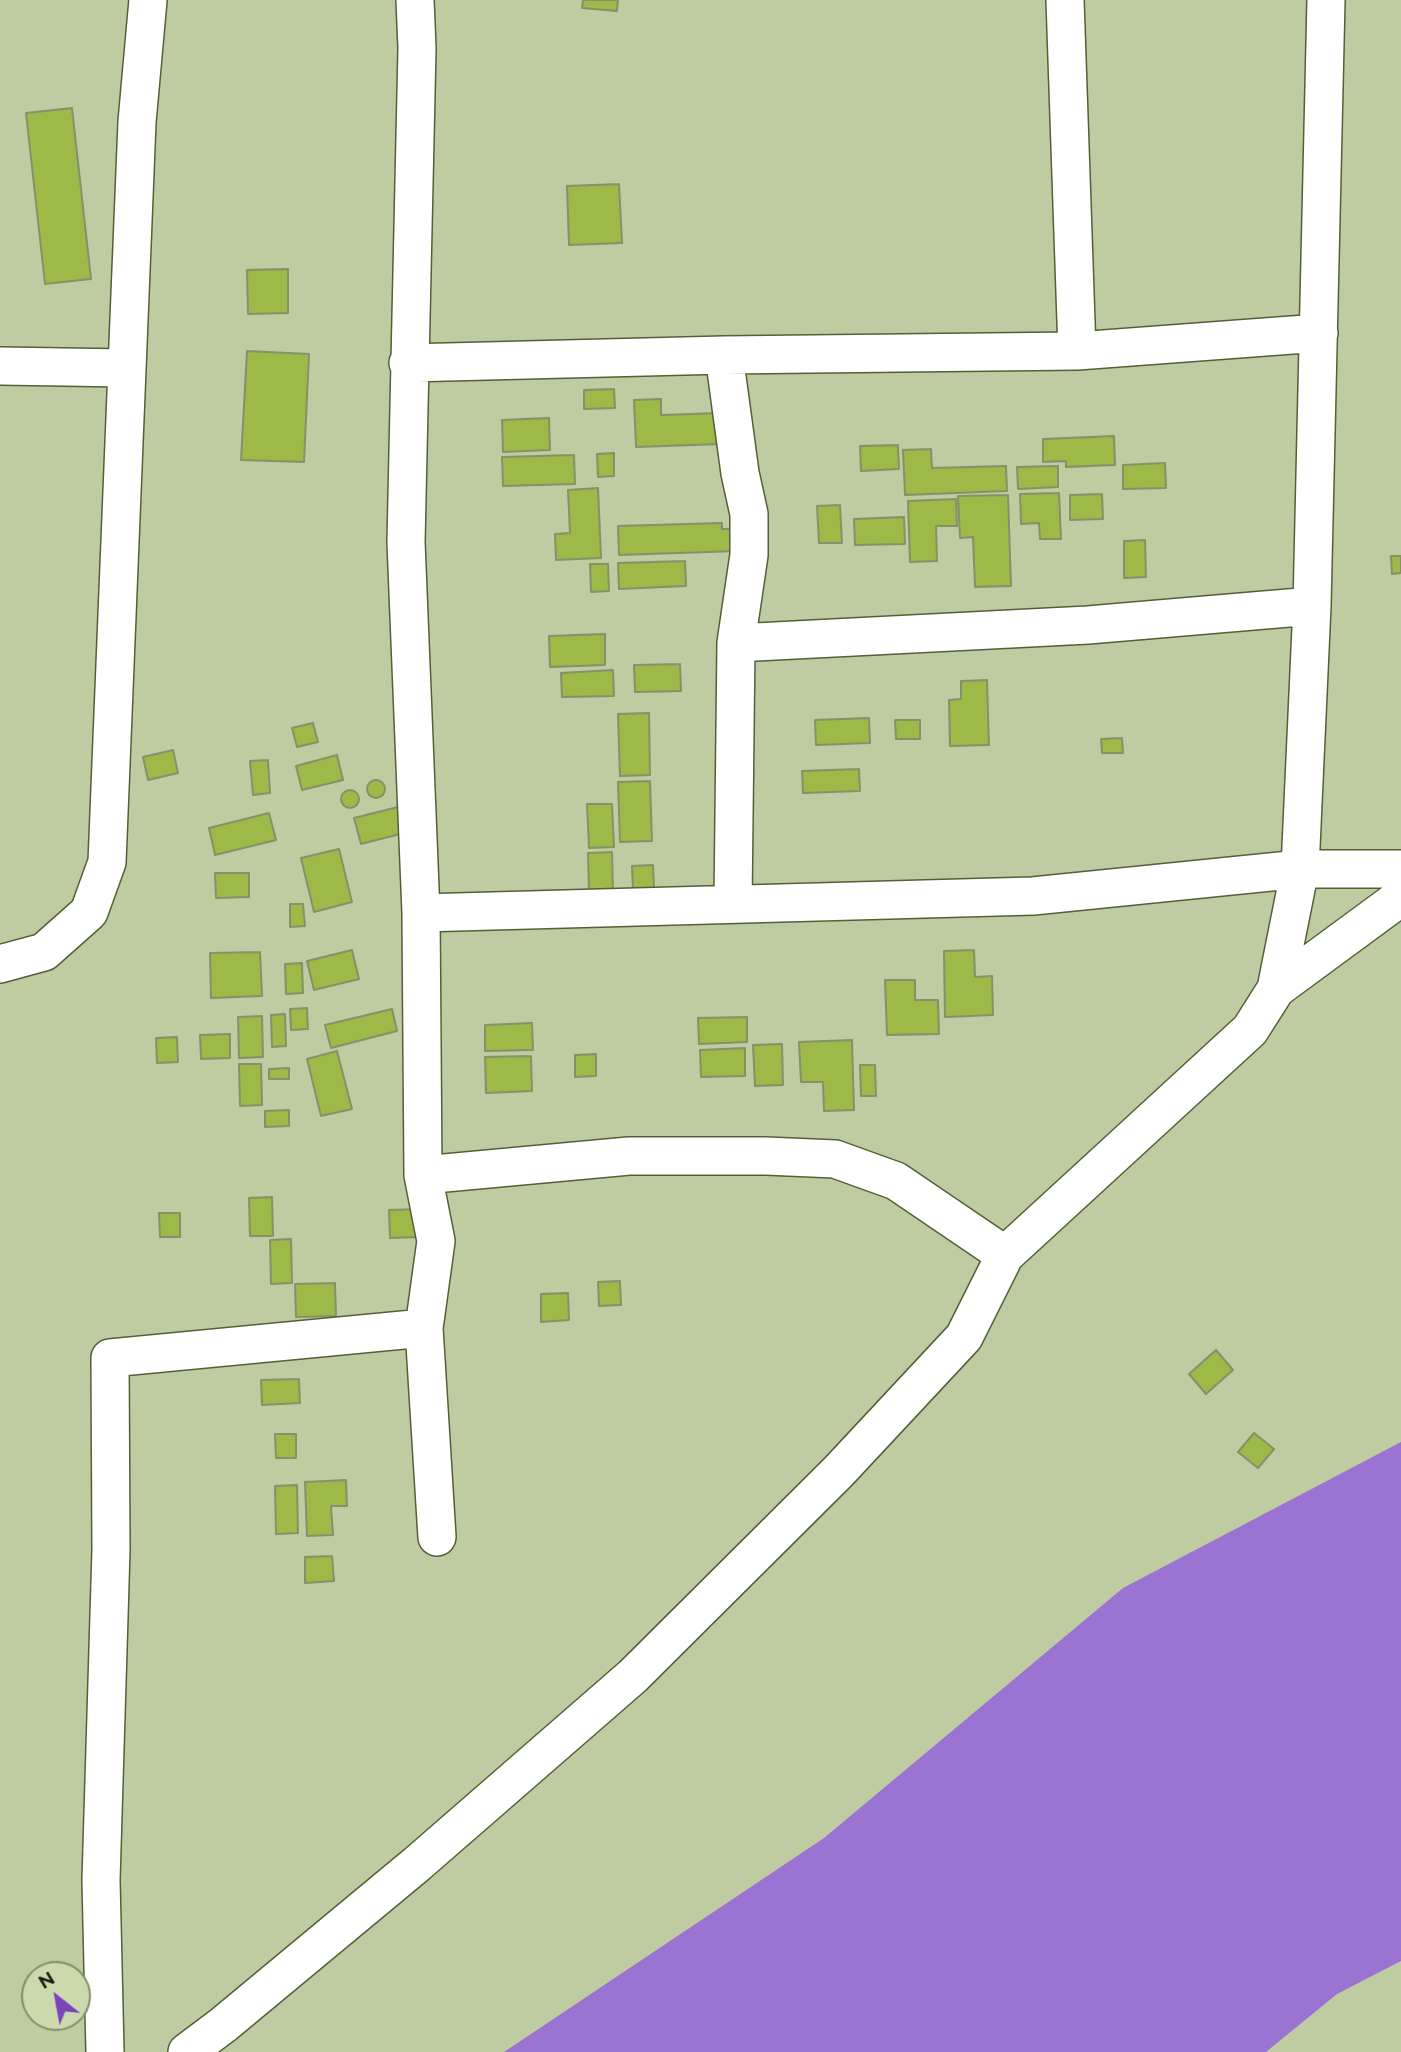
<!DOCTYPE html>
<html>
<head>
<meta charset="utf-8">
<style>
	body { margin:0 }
	#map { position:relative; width:1401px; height:2052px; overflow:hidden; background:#bfcca1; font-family:Raleway,sans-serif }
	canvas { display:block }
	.north { position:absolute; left:21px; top:1961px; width:70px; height:70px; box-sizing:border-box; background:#ccd9ad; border:2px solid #848e6d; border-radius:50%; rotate:329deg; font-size:19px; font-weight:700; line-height:28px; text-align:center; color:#181d0c }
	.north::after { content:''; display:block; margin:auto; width:24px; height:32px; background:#7b44bb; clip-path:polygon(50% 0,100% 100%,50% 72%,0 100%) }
</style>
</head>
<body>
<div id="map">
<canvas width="1401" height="2052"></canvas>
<div class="north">N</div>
</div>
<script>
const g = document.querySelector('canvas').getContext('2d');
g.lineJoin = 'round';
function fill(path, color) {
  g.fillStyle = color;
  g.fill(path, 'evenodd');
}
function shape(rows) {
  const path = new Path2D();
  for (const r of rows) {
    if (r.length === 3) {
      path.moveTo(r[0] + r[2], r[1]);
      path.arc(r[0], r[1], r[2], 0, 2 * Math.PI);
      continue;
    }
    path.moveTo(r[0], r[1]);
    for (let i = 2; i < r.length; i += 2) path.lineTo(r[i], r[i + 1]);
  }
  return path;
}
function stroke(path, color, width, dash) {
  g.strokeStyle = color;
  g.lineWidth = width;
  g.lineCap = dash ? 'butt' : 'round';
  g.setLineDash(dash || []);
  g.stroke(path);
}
fill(shape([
	[1401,1442,1401,1961,1337,1994,1266,2052,504,2052,824,1838,1123,1588]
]), '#9b73d2');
const building = shape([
	[583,0,618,0,617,11,582,8,583,0],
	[72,108,91,279,45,284,26,113,72,108],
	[619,184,622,243,569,245,567,186,619,184],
	[288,269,288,313,248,314,247,270,288,269],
	[247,351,309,354,304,462,241,460,247,351],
	[614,389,615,408,584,409,584,390,614,389],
	[661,399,661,415,720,413,721,444,636,447,634,400,661,399],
	[549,418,550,450,503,452,502,420,549,418],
	[1114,436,1115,465,1066,467,1066,461,1043,462,1043,439,1114,436],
	[898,445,899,469,861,471,860,446,898,445],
	[931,449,932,468,1006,466,1007,491,905,495,903,450,931,449],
	[614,453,614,476,598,477,597,454,614,453],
	[574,455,575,484,503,486,502,457,574,455],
	[1165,463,1166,488,1123,489,1123,465,1165,463],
	[1058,466,1058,487,1018,489,1017,467,1058,466],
	[598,488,601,558,556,560,555,534,570,533,568,490,598,488],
	[1059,493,1061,539,1040,539,1039,523,1021,524,1020,494,1059,493],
	[1102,494,1103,519,1070,520,1070,495,1102,494],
	[1008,495,1011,586,975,587,973,537,960,538,958,496,1008,495],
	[956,499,957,526,936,526,937,561,910,562,908,501,956,499],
	[840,505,842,543,819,543,817,506,840,505],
	[904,517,905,544,855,545,854,519,904,517],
	[722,523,722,529,737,529,738,551,619,555,618,526,722,523],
	[1145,540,1146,577,1124,578,1124,541,1145,540],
	[1391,556,1401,556,1401,573,1392,574,1391,556],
	[685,561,686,586,619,589,618,563,685,561],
	[590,564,608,564,609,591,591,592,590,564],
	[605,634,605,665,550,667,549,636,605,634],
	[680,664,681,691,635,692,634,665,680,664],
	[613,670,614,696,562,697,561,673,613,670],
	[987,680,989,745,950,746,949,700,961,699,961,681,987,680],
	[649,713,650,775,620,776,618,714,649,713],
	[869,718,870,743,816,745,815,720,869,718],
	[895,720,920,720,920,739,896,739,895,720],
	[313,723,318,742,297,747,292,728,313,723],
	[1122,738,1123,753,1102,753,1101,739,1122,738],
	[173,750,178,773,148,780,143,757,173,750],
	[337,755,343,780,302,790,296,766,337,755],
	[268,760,270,793,253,795,250,761,268,760],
	[859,769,860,791,803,793,802,771,859,769],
	[376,789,9],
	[650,781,652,841,620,842,618,782,650,781],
	[350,799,9],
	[587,804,612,804,614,847,589,848,587,804],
	[398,807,404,833,361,844,354,818,398,807],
	[269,813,276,840,215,855,209,828,269,813],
	[339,849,352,902,314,912,301,858,339,849],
	[612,852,613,892,589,893,588,853,612,852],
	[653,865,654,889,633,890,632,866,653,865],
	[215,873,249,873,249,897,216,898,215,873],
	[290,904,303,904,305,926,290,927,290,904],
	[352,950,359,979,314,990,307,961,352,950],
	[974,950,975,977,992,976,993,1015,945,1017,944,951,974,950],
	[260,952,262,996,211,998,210,953,260,952],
	[302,963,303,993,286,994,285,964,302,963],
	[885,980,915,980,915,1000,938,1000,939,1034,887,1035,885,980],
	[307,1008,308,1029,291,1030,290,1009,307,1008],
	[392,1009,397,1031,331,1048,325,1025,392,1009],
	[285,1014,286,1046,272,1047,271,1015,285,1014],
	[262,1016,263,1057,239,1058,238,1017,262,1016],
	[747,1017,747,1042,699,1044,698,1018,747,1017],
	[532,1023,533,1050,485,1051,485,1025,532,1023],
	[230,1034,230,1058,201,1059,200,1035,230,1034],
	[177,1037,178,1062,157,1063,156,1038,177,1037],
	[852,1040,854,1110,824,1111,823,1082,801,1082,799,1042,852,1040],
	[782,1044,783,1085,755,1086,753,1045,782,1044],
	[745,1048,745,1076,701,1077,700,1050,745,1048],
	[337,1051,352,1109,321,1116,307,1059,337,1051],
	[596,1054,596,1076,575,1077,575,1055,596,1054],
	[531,1056,532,1091,486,1093,485,1057,531,1056],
	[239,1064,261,1064,262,1105,240,1106,239,1064],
	[860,1065,875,1065,876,1096,861,1096,860,1065],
	[289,1068,289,1079,269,1079,269,1069,289,1068],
	[289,1110,289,1126,265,1127,265,1111,289,1110],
	[272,1197,273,1236,250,1236,249,1198,272,1197],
	[420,1209,421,1237,390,1238,389,1210,420,1209],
	[159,1213,180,1213,180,1237,160,1237,159,1213],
	[291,1239,292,1283,271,1284,270,1240,291,1239],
	[620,1281,621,1305,599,1306,598,1282,620,1281],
	[335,1283,336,1316,296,1317,295,1284,335,1283],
	[568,1293,569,1320,541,1322,541,1294,568,1293],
	[1216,1350,1233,1370,1206,1394,1189,1374,1216,1350],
	[299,1379,300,1403,262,1405,261,1380,299,1379],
	[1254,1433,1274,1449,1258,1468,1238,1452,1254,1433],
	[275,1434,296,1434,296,1458,276,1458,275,1434],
	[346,1480,347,1506,331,1506,333,1535,307,1536,305,1482,346,1480],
	[297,1485,298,1533,276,1534,275,1486,297,1485],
	[332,1556,334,1581,305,1583,305,1557,332,1556]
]);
fill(building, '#9db948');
stroke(building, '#859168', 2);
const minor = shape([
	[415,0,417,48,406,542,421,913,423,1175,436,1241,424,1328,437,1537],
	[1065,0,1077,351],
	[724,355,740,473,749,514,749,555,736,643,733,903],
	[408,363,724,355,1077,351,1319,333],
	[0,366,127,368],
	[736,643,1088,625,1312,606],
	[421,913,1033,896,1300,869,1312,606,1326,0],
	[0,964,44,952,89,912,107,862,137,122,148,0],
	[1276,989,1300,869,1401,869],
	[423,1175,629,1156,766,1156,835,1159,896,1181,1005,1255],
	[105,2052,101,1880,111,1550,110,1358,424,1328],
	[187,2052,223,2025,417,1864,633,1676,839,1471,964,1337,1005,1255,1250,1030,1276,989,1401,897]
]);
stroke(minor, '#545f37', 40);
stroke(minor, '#fff', 37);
</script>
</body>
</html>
